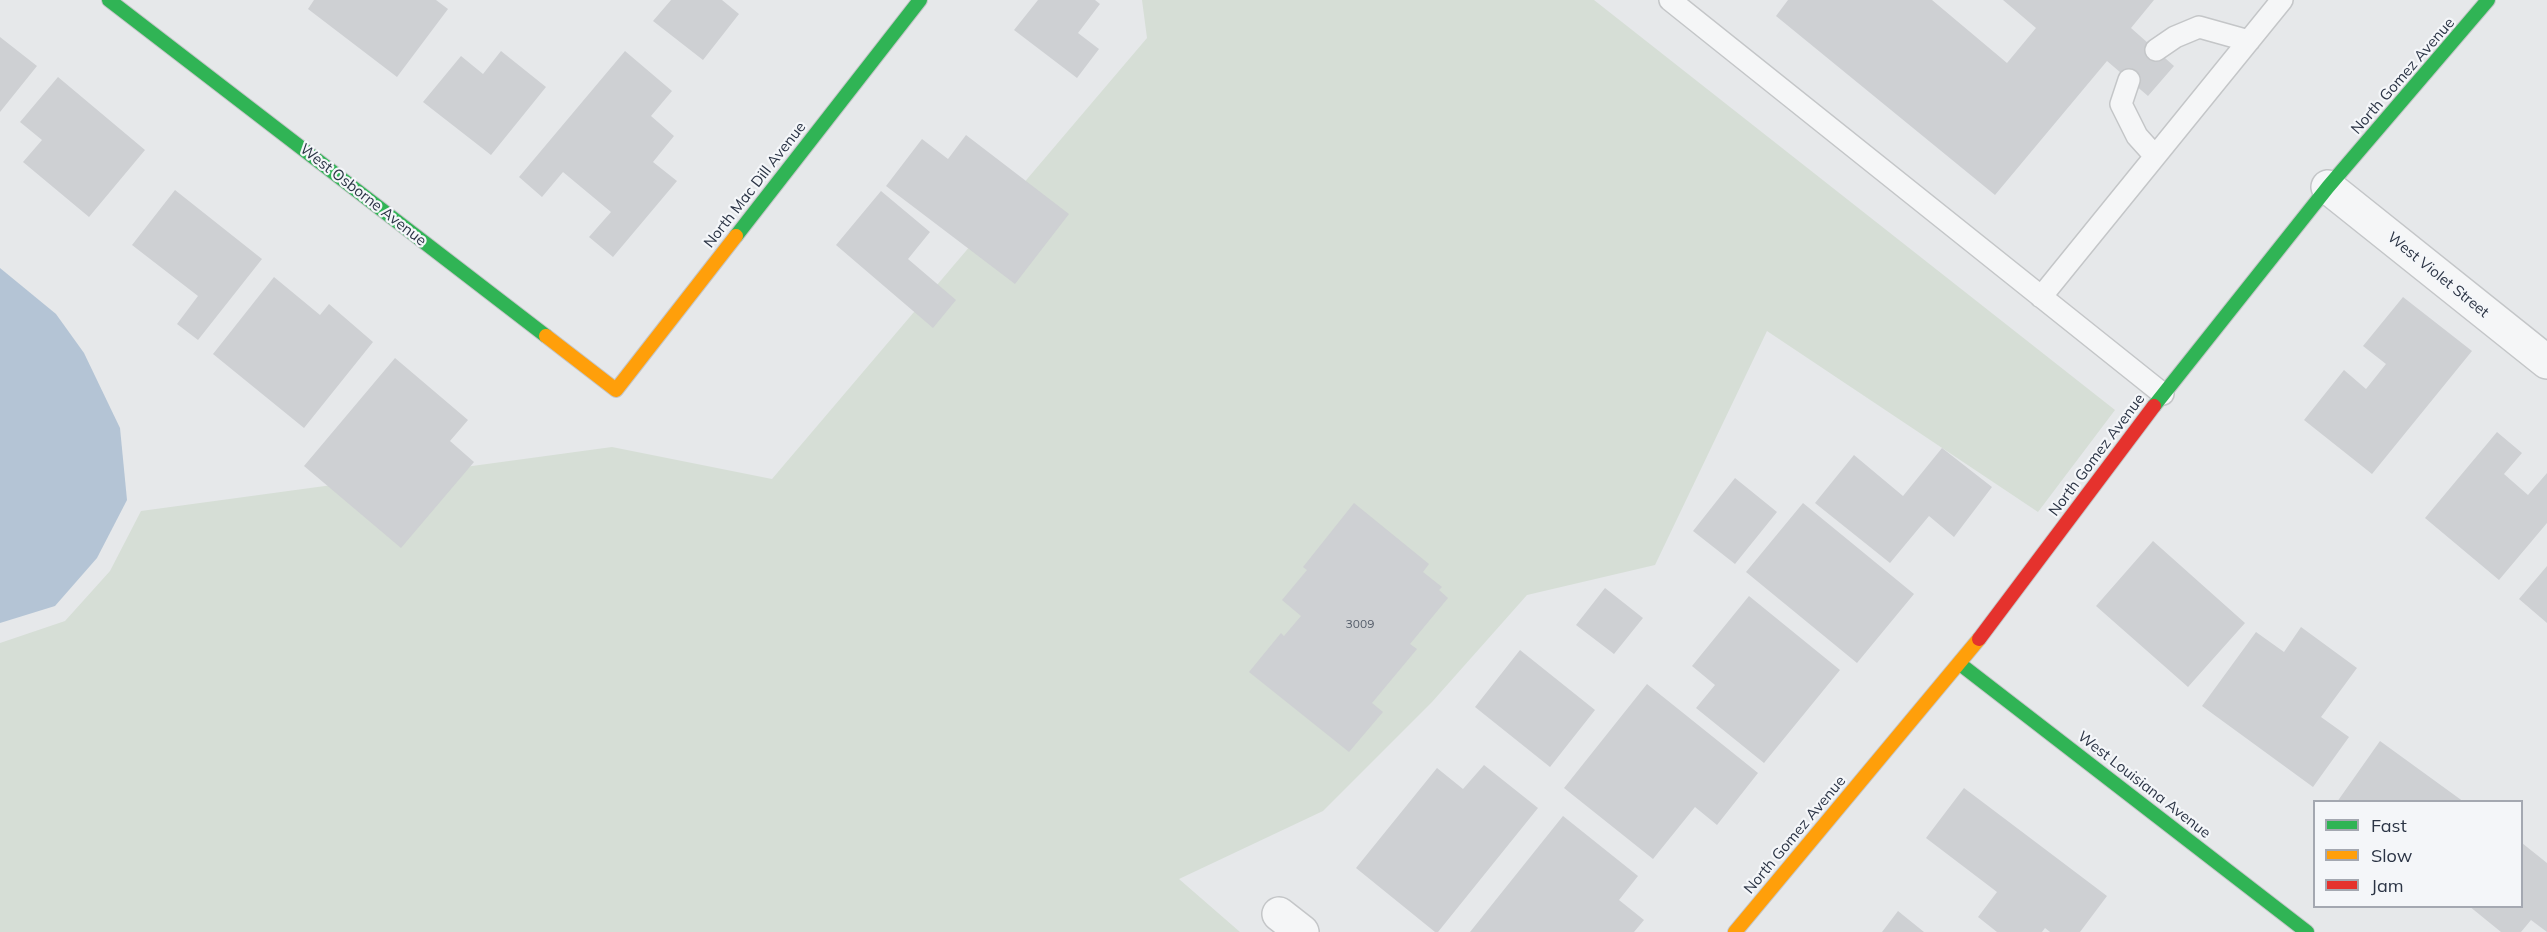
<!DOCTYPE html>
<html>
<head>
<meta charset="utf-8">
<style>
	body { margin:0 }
	#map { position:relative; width:2547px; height:932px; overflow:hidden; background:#e6e8ea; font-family:Mulish,sans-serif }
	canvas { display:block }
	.legend { position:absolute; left:2313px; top:800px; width:210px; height:108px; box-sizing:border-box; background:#f4f6f9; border:2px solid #a4a8b1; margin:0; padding:8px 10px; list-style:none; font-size:18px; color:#2b3445 }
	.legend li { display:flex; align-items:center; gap:12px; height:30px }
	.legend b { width:30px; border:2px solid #a4a8b1 }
</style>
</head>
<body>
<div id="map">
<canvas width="2547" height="932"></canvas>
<ul class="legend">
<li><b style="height:8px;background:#30b455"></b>Fast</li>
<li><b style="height:8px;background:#ff9f0a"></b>Slow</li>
<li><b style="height:8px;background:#e5322d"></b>Jam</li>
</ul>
</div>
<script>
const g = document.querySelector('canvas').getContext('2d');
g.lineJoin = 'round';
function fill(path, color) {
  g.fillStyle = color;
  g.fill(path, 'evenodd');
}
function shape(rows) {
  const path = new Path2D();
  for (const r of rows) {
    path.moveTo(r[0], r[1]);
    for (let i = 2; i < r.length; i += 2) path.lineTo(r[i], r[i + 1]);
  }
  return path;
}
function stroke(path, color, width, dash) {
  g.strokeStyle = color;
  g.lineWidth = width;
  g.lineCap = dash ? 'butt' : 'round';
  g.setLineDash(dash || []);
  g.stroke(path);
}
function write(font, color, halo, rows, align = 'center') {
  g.font = font + ' Mulish,sans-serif';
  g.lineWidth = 4.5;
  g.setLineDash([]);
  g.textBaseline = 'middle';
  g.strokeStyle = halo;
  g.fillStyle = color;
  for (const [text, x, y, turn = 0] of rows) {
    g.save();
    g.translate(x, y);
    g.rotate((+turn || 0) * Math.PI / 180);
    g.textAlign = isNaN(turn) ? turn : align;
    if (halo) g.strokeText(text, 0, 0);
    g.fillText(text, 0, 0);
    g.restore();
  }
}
fill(shape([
	[1142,0,1594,0,2115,410,2038,512,1767,331,1655,565,1527,595,1432,702,1323,811,1179,879,1240,932,0,932,0,643,65,621,110,571,141,511,612,447,772,479,1147,38]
]), '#d6ded6');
fill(shape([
	[0,268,56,314,84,353,120,428,127,500,97,558,55,606,0,623]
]), '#b4c4d5');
fill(shape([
	[314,0,436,0,448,9,397,77,308,9],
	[671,0,722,0,739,14,703,60,653,21],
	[1038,0,1095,0,1100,4,1078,33,1099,49,1077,78,1014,30],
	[1788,0,1932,0,2007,63,2036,28,2003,0,2154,0,2131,28,2174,66,2148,96,2107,61,1995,195,1776,16],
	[0,37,37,66,0,112],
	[501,51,546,87,491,155,423,102,461,56,483,74],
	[625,51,672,91,651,116,674,136,653,162,677,181,613,257,589,237,611,212,563,172,542,197,519,177],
	[58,77,145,150,89,217,23,162,42,140,20,122],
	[966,135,1069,214,1015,284,886,186,922,139,948,159],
	[175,190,262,259,198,340,177,324,198,296,132,245],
	[881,191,930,232,908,259,956,300,933,328,836,245],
	[274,277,320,315,329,304,373,342,304,428,213,354],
	[2403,297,2472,351,2372,474,2304,420,2344,370,2366,389,2386,364,2363,346],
	[395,358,468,420,450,441,474,462,401,548,304,466],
	[2497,432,2522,453,2504,474,2528,495,2547,473,2547,523,2499,580,2425,518],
	[1942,448,1992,487,1954,537,1929,516,1890,563,1815,503,1854,455,1903,496],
	[1735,478,1777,512,1735,564,1693,531],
	[1354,503,1429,564,1423,572,1442,587,1439,590,1448,598,1410,644,1417,649,1372,703,1383,712,1349,752,1249,672,1281,633,1284,636,1301,616,1282,600,1307,570,1303,567],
	[1803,503,1914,594,1857,663,1746,572],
	[2153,541,2245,623,2188,687,2096,606],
	[2547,566,2547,623,2519,599],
	[1605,588,1643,618,1614,654,1576,625],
	[1749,596,1840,670,1764,763,1696,708,1715,685,1692,666],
	[2301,627,2357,668,2321,717,2349,737,2313,787,2202,706,2256,632,2284,652],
	[1520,650,1595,710,1550,767,1475,707],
	[1647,684,1758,773,1717,825,1695,807,1653,859,1564,788],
	[2380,741,2464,802,2337,802],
	[1484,765,1538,808,1438,932,1435,932,1356,868,1437,768,1463,789],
	[1964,788,2107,896,2080,932,2050,932,2045,928,2042,932,1997,932,1978,917,1997,892,1926,838],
	[1563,816,1638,876,1619,900,1644,920,1634,932,1470,932],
	[2522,843,2547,863,2547,932,2531,920,2521,932,2501,932,2469,906,2522,906],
	[1898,911,1924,932,1882,932]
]), '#ced0d3');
const lane = shape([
	[1670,0,2163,394],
	[2156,50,2175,37,2199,27,2249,41],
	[2129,80,2121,104,2137,136,2155,156],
	[2041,297,2282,0]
]);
const street = shape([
	[2328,187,2547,362],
	[1279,914,1302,932]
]);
const fast = shape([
	[109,0,546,336],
	[736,236,920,0],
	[2154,406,2328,187,2488,0],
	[1960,664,2307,932]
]);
const slow = shape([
	[546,336,616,390,736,236],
	[1735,932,1979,639]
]);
const jam = shape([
	[1979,639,2154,406]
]);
stroke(lane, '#c4c6c8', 24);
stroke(street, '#c4c6c8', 36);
stroke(fast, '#c4c6c8', 16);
stroke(slow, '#c4c6c8', 16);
stroke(jam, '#c4c6c8', 16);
stroke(lane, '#f5f6f7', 21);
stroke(street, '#f5f6f7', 33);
stroke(fast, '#30b455', 14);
stroke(slow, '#ff9f0a', 14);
stroke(jam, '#e5322d', 14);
write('12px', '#545c69', null, [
	["3009",1360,624]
]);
write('15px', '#2b3445', '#f4f6f9', [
	["North Gomez Avenue",2403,76,-49],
	["North Mac Dill Avenue",755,185,-52],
	["West Osborne Avenue",363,195,38],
	["West Violet Street",2438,275,39],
	["North Gomez Avenue",2097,455,-53],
	["West Louisiana Avenue",2144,785,38],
	["North Gomez Avenue",1795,835,-50]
]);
</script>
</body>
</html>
